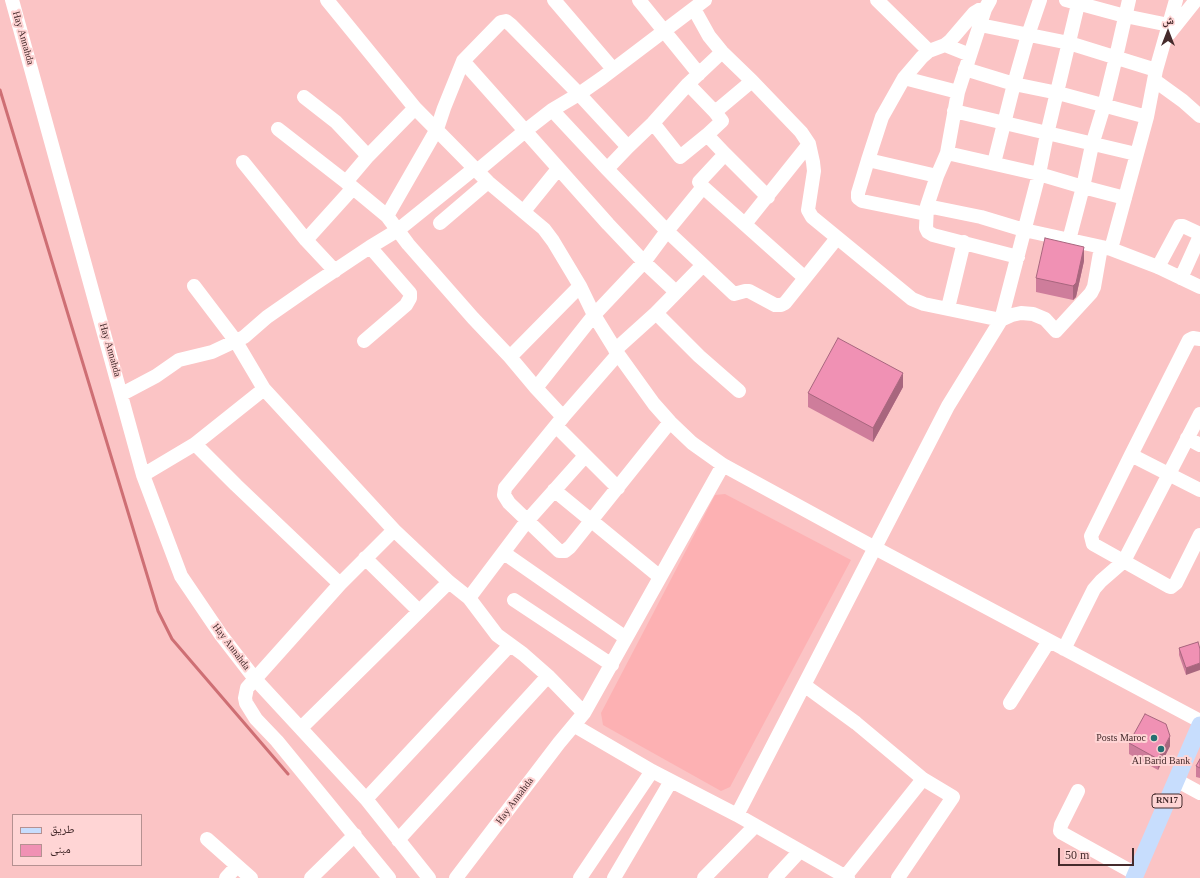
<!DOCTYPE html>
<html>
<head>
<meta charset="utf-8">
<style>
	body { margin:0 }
	#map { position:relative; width:1200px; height:878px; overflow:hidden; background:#fbc4c5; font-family:"Times New Roman","Noto Naskh Arabic",serif }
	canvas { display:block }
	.legend { position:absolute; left:12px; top:814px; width:130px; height:52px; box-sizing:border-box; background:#ffd5d5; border:1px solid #b59191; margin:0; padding:5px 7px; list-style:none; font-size:12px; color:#452b2c }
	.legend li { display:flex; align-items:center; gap:8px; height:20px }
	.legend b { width:20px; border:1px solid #b59191 }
	.north { position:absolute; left:1148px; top:12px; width:40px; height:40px; -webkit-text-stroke:3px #ffd5d5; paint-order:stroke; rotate:0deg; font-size:11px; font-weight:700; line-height:16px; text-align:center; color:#452b2c }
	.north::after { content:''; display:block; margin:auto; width:14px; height:18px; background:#452b2c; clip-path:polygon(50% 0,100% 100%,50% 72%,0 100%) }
	.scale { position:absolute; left:1058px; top:848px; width:76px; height:18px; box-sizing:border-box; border:2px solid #452b2c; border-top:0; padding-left:5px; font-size:12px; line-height:14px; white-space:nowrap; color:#452b2c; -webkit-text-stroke:3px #ffd5d5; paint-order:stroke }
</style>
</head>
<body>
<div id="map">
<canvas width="1200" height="878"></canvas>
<ul class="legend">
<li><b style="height:5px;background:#c7ddfd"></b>طريق</li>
<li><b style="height:11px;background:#f091b4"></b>مبنى</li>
</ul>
<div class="north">ش</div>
<div class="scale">50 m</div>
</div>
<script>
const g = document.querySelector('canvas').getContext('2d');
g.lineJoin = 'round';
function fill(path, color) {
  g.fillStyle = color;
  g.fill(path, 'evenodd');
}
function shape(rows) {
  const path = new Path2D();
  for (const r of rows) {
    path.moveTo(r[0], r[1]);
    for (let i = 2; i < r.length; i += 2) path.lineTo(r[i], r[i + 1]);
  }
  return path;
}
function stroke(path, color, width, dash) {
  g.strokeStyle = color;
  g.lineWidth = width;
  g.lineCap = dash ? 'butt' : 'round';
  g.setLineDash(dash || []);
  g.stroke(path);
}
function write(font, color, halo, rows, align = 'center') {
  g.font = font + ' "Times New Roman",serif';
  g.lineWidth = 4;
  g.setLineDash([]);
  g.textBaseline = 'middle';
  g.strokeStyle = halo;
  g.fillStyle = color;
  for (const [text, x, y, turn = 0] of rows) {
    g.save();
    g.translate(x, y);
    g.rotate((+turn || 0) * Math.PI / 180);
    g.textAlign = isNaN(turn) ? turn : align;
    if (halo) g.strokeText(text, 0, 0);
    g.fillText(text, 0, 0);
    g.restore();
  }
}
fill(shape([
	[725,494,851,560,730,787,721,791,603,725,601,713,715,495]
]), '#fdb1b3');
stroke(shape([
	[0,90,158,611,172,639,288,774]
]), '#ce6f74', 3);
stroke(shape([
	[12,0,143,475,181,576,221,635,255,679,366,799,429,878],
	[327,0,415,108,488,182,544,229,553,241,580,286,594,315,618,354,654,404,670,422,692,443,723,465,875,548,1200,721],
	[554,0,613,69],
	[639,0,699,74],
	[877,0,929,51],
	[990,0,985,9,958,92,947,153,937,176,927,206,926,228,928,232,933,235,1018,257],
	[1066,0,1125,16,1169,25],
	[694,9,709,36,722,52,752,81,801,132,809,144,813,162,814,171,808,210,812,217,912,299,924,304,1001,320,1012,315,1021,313,1033,314,1045,319,1056,331,1091,293,1094,287,1101,247],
	[980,25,1069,43,1156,70],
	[1169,34,1196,0],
	[945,45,970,55],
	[463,61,608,224,644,262,676,292],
	[965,69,1014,84,1058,93,1147,117],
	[904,78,958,92],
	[1154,80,1183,101,1200,116],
	[688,84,715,112],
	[304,97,336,122,368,156],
	[415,108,368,156,346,182,387,216,408,244,473,318,510,357,536,388,563,417,618,354],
	[552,110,607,169,667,231,734,294,745,291,749,291,775,305,781,305,785,303,837,238],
	[954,111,1136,154],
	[653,123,680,157,707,135],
	[278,129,346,182],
	[628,147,653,123,688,84,722,52],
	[947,153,1039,174,1083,187,1125,198],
	[725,154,707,135,722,121,715,112,752,81],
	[868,160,858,193,858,198,862,201,926,214],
	[243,162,306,240,335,271],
	[994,163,1014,84,1028,35,1040,0],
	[477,171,525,131,552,110,579,94,602,78,705,0],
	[937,176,868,160,882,117,904,78,922,57,929,51,945,45,950,41,974,13,979,10,985,9],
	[703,187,699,182,725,154,768,197],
	[927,206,981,217,1024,230,1111,249,1158,267,1200,287],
	[524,211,558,169],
	[387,216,437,129,444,108,463,61,501,22,506,21,511,25,579,94,628,147,607,169],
	[440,223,488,182],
	[745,224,809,144],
	[306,240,353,188],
	[1069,240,1083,187,1092,145,1104,106,1116,57,1129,0],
	[1111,249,1147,117,1156,70,1176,0],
	[1158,267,1180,226,1183,226,1200,234],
	[1181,278,1200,236],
	[194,286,235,340,264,389,394,530],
	[948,308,964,242],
	[656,313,699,356,739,391],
	[1200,339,1193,338,1189,340,1131,455,1091,536,1093,544,1168,586,1171,587,1176,583,1200,535],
	[364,341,406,305,410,298,410,293,370,247],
	[615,350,656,313,703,265],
	[510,357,580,286],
	[536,388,594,315,644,262,667,231,703,187,805,278],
	[122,394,156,376,179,360,212,352,244,337,267,317,313,285,370,247,398,230,475,168],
	[563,417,505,488,504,495,509,503,559,551,565,551,570,547,670,422],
	[556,426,618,488],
	[1187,438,1200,445],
	[195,444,236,485,340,584],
	[1131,455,1200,490],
	[143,475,195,444,264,389],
	[554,490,660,577],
	[504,553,626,638],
	[365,558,419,611],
	[469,598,527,521,585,456],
	[514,600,612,665],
	[1064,649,1094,589,1101,581,1124,561,1200,414],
	[804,685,856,723,923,779,953,797,898,878],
	[1010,703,1049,641],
	[575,726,652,771,737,815,848,878],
	[301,728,449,582],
	[1176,780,1200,793],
	[1078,791,1061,825,1060,831,1062,833,1136,874],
	[366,799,510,645],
	[737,815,948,406,1001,320,1039,174,1047,134,1079,0],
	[207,839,251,878],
	[398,840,548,676],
	[226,878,237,866],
	[311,878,355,835],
	[389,878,277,741,256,719,246,703,245,698,247,688,255,679,340,584,394,530,449,582,469,598,497,635,523,654,548,676,584,713],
	[456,878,559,743,584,713,723,465],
	[580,878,652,771],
	[614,878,671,781],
	[704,878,755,826],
	[775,878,800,851],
	[844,878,923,779]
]), '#fff', 14);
stroke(shape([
	[1134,878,1200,725]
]), '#c7ddfd', 17);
fill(shape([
	[1084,261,1076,297,1073,300,1036,292,1036,278],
	[903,387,873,442,808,407,808,393],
	[1198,642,1186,675,1179,655,1179,648],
	[1129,743,1170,746,1158,770,1129,754],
	[1200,759,1200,778,1196,777,1196,766]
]), '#ce7d9b');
fill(shape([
	[1084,247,1084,261,1076,297,1073,300,1073,286],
	[903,373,903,387,873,442,873,428],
	[1200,663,1200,670,1186,675,1186,668],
	[1170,736,1170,746,1158,770,1158,759]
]), '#a8667e');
const building = shape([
	[1045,238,1084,247,1076,283,1073,286,1036,278,1045,238],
	[838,338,903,373,873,428,808,393,838,338],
	[1198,642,1200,649,1200,663,1186,668,1179,648,1198,642],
	[1145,714,1166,724,1170,736,1158,759,1129,743,1145,714],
	[1200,759,1200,768,1196,766,1200,759]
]);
fill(building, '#f091b4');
stroke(building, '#a8667e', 1);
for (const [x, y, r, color] of [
	[1154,738,4,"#246f71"],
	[1161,749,4,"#246f71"]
]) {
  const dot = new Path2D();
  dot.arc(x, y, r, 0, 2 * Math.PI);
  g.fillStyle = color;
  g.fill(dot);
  stroke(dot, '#ffd5d5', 1.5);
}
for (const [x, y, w] of [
	[1167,801,30]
]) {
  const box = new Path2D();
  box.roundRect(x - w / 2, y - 7, w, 14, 3);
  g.fillStyle = '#ffd5d5';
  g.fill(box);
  stroke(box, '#452b2c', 1);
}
write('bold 9px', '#452b2c', null, [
	["RN17",1167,801]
]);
write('10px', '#452b2c', '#ffd5d5', [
	["Hay Annahda",23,38,74],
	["Hay Annahda",110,350,74],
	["Hay Annahda",231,647,53],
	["Hay Annahda",515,801,-53]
]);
write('10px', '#452b2c', '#ffd5d5', [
	["Posts Maroc",1146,738],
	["Al Barid Bank",1161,761,"center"]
], 'right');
</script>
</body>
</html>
